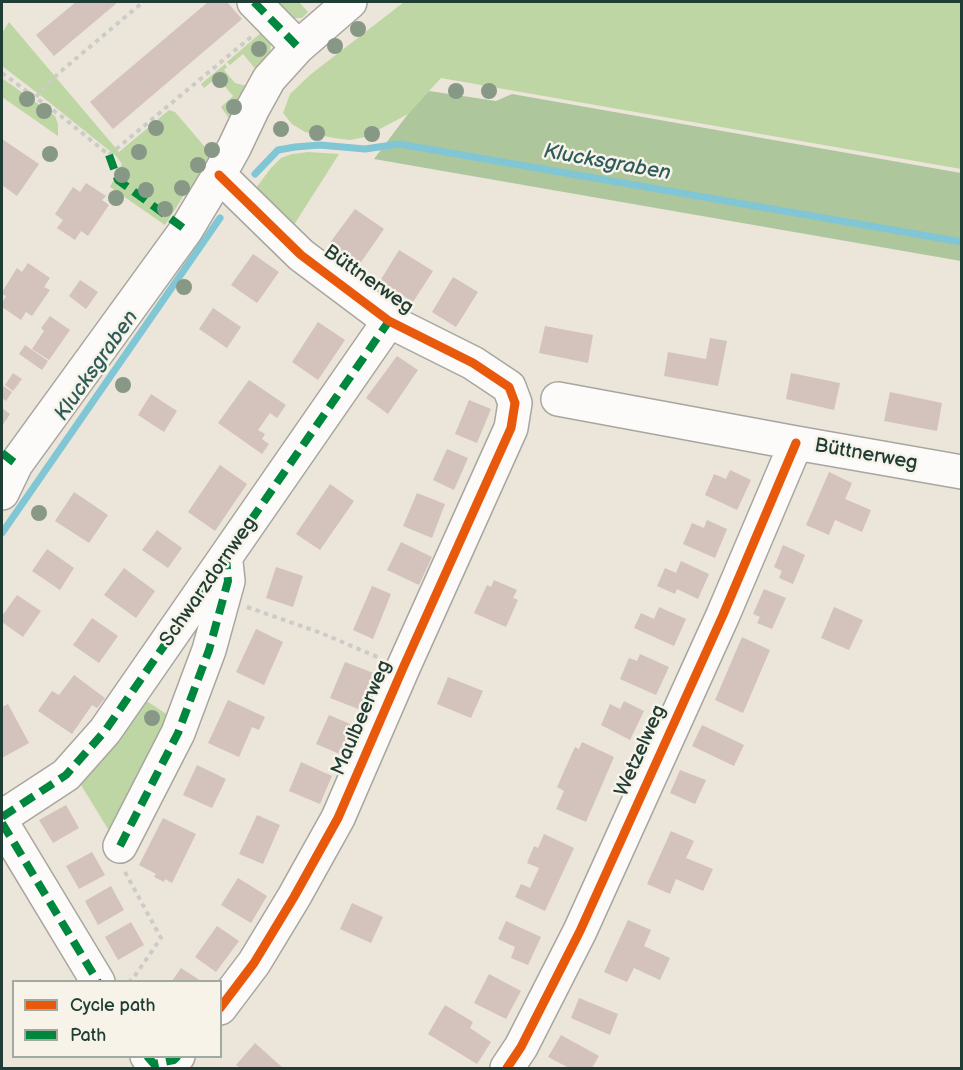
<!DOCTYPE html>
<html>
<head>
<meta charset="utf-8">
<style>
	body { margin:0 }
	#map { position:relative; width:963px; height:1070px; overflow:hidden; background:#ece5da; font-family:"Balsamiq Sans",sans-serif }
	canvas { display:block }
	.frame { position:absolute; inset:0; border:3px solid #1f3d34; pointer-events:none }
	.legend { position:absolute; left:12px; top:980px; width:210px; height:78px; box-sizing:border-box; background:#f7f3e8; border:2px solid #a1aaa0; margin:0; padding:8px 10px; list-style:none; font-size:18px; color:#1f3d34 }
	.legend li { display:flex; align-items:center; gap:12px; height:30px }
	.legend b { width:30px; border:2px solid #a1aaa0 }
</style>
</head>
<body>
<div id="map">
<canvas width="963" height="1070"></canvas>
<div class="frame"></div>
<ul class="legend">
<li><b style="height:8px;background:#e8590c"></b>Cycle path</li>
<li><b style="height:8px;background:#00873e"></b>Path</li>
</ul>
</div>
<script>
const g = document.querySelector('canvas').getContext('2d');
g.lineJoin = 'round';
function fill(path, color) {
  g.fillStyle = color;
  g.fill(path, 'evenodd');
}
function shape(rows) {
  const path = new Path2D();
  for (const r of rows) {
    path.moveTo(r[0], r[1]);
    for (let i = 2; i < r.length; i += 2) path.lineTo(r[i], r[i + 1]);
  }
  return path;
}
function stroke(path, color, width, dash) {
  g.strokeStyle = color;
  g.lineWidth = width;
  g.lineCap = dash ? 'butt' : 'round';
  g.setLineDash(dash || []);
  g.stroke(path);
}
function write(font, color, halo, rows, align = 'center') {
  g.font = font + ' "Balsamiq Sans",sans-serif';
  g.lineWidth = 5;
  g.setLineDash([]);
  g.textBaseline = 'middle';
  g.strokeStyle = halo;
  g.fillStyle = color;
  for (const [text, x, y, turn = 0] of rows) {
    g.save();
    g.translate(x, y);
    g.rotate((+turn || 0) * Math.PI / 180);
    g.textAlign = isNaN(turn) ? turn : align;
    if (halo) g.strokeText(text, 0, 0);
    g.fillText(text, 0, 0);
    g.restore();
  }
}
fill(shape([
	[263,2,299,2,308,12,302,18,291,18],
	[404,2,961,2,961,169,441,78,408,114,365,137,350,140,334,138,305,132,292,124,283,113,290,94,310,75],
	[9,22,119,152,169,110,175,112,216,160,194,195,186,192,165,225,110,187,122,164,116,156,40,95,2,66,2,33],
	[263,31,271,41,270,54,257,71,243,54,230,65,227,62],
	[225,64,227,67,224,70,235,83,247,86,236,116,228,117,221,107,233,96,217,77,204,88,201,84],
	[2,78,55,116,58,124,58,136,2,97],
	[308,152,339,154,292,228,253,192,271,168,281,158,292,154],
	[139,696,177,721,117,844,78,780]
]), '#bed6a4');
fill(shape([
	[429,91,496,101,512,94,961,173,961,261,374,159,408,114]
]), '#adc69b');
stroke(shape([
	[255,174,278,150,295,147,320,145,365,149,399,144,962,242],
	[2,533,220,218]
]), '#81c6d4', 7);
fill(shape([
	[76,2,118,2,54,56,36,35],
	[208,2,227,2,242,19,113,129,90,102],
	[2,139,39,164,17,196,2,185],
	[86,183,106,196,102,200,109,205,88,236,81,231,75,240,57,228,63,220,55,214,73,187,80,192],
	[355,209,384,229,359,265,329,244],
	[399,250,433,271,413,302,380,281],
	[253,254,279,272,257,303,231,285],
	[28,263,50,278,44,287,50,290,32,316,26,312,21,320,2,307,2,303,6,296,2,294,2,292,17,268,22,272],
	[453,277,478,292,456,327,432,312],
	[80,280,98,292,86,309,69,296],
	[213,308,241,327,227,348,199,329],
	[50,316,70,330,49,360,32,349,44,331,41,328],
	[318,322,345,340,318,380,292,362],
	[545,326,593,335,588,363,539,353],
	[710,338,727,341,718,386,664,376,668,352,706,359],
	[25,345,48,361,42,370,19,354],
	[397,356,418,370,388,414,366,398],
	[13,373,22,379,13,391,5,385],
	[791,373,840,383,834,410,786,399],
	[249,380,286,405,277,418,270,413,258,430,265,434,262,439,269,444,262,454,218,423],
	[2,385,12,392,6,401,2,398],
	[890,392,942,403,937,431,884,421],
	[151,394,177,411,164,432,138,415],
	[469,400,491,409,477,443,455,434],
	[2,408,10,414,2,426],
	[447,449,468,458,454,490,433,480],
	[220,465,247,484,215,531,188,512],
	[730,470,751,480,737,510,705,495,714,474,726,479],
	[829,472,852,483,845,499,871,510,862,532,835,520,829,535,806,525],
	[330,484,354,501,320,550,296,534],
	[74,492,108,515,89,543,55,521],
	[417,493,445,504,432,538,403,526],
	[707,520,727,529,715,558,683,544,692,523,704,528],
	[157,530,182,548,168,568,142,550],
	[401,542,432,557,419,585,387,570],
	[783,545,805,555,793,584,779,578,782,571,774,567],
	[47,549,74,568,60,590,32,571],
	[681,561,709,574,698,599,677,589,675,594,657,586,665,568,676,573],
	[276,567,303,576,293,607,266,598],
	[124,568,155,591,136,618,104,595],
	[494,580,517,590,513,598,518,600,506,627,474,613,487,585,491,587],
	[372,586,391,594,373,639,353,630],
	[764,589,786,598,772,629,757,623,760,617,753,614],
	[17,595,41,611,23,637,2,622,2,616],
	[659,607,686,619,674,646,634,628,641,613,654,619],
	[834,607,863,620,849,650,821,638],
	[92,618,118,636,99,663,73,645],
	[256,629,283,642,264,685,236,672],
	[742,637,770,650,743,713,715,700],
	[640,654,669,667,656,695,620,679,629,658,637,661],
	[345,662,376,674,361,710,330,698],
	[74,675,105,698,97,708,92,705,72,734,38,711,52,691,59,695],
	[448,677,483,691,471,718,437,704],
	[228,700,265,717,259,730,252,727,239,757,208,743],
	[624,701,644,711,630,740,601,725,610,704,620,709],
	[8,704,29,743,2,758,2,707],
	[329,715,355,726,342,755,316,744],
	[702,725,744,745,734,766,692,746],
	[582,742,614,757,586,822,556,809,564,791,557,787,575,747,579,749],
	[301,762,332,776,320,804,289,791],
	[197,765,226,779,212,808,183,795],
	[680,770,706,780,695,804,670,793],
	[66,805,79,828,53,843,39,820],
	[257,815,280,825,263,864,239,854],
	[163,818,196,834,172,883,165,879,164,882,154,877,156,874,139,865],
	[671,831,694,841,686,858,713,869,703,891,676,879,670,894,647,884],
	[544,834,574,848,545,911,515,897,521,884,530,888,539,868,527,863,534,846,538,848],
	[92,852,105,875,79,889,66,866],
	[238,878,267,896,251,923,221,905],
	[111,886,124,910,98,925,85,901],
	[352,903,383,917,371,943,340,929],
	[628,920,651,930,644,946,670,958,660,980,634,968,627,982,604,972],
	[506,921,541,937,528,965,511,958,515,947,498,939],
	[131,922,144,945,118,960,105,937],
	[217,926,239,941,216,972,195,957],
	[181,968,201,981,172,981],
	[489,974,521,991,506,1019,474,1003],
	[579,998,618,1014,610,1035,571,1018],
	[445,1005,473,1022,470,1028,491,1042,477,1064,428,1034],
	[561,1035,599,1056,592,1068,569,1068,548,1057],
	[255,1043,283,1068,240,1068,236,1065]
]), '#d4c2bc');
const minor = shape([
	[254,2,298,47],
	[219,175,301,255,389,321,473,363,509,387,515,403,511,428,403,668,338,818,294,897,254,963,220,1008],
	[558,399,796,443,962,472],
	[2,493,16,464,186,230,219,175,234,148,253,108,269,79,298,47,350,2],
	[2,817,66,775,105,731,389,321],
	[2,823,98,982],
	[120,846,178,733,209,650,228,581,226,562],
	[147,1056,154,1064,174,1060,178,1056],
	[507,1068,521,1047,580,931,723,615,796,443]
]);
stroke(minor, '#a7a69f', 36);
stroke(shape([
	[2,73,65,119,109,155,251,37],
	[36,97,47,84,60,72,143,2],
	[247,607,321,633,380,658],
	[125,872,161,938,134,977,129,982]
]), '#cbccc8', 4, [4.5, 4.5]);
stroke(minor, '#fcfbf9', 33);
stroke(shape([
	[254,2,298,47],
	[109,155,118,180,186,230],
	[2,453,16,464],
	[2,817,66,775,105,731,389,321],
	[2,823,98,982],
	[120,846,178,733,209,650,228,581,226,557],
	[147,1056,154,1064,174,1060,178,1056]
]), '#00873e', 8, [15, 8]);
stroke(shape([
	[219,175,301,255,389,321,473,363,509,387,515,403,511,428,403,668,338,818,294,897,254,963,220,1008],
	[507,1068,521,1047,580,931,723,615,796,443]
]), '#e8590c', 9);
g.fillStyle = '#889886';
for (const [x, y] of [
	[358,29],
	[335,46],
	[259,49],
	[220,80],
	[456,91],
	[489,91],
	[27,99],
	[234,107],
	[44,111],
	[156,128],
	[281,129],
	[317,133],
	[372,134],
	[212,150],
	[139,152],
	[50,154],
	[198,165],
	[122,175],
	[182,188],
	[146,190],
	[116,198],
	[165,209],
	[184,287],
	[123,385],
	[39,513],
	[152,718]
]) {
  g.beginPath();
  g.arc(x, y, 8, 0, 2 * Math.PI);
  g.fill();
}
write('20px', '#1f3d34', '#f7f3e8', [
	["Büttnerweg",368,280,35],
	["Büttnerweg",866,455,10],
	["Schwarzdornweg",209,582,-55],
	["Maulbeerweg",362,718,-67],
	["Wetzelweg",641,751,-66]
]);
write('italic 21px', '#2c5c5b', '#f7f3e8', [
	["Klucksgraben",607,163,10],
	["Klucksgraben",97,366,-55]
]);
</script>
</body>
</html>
